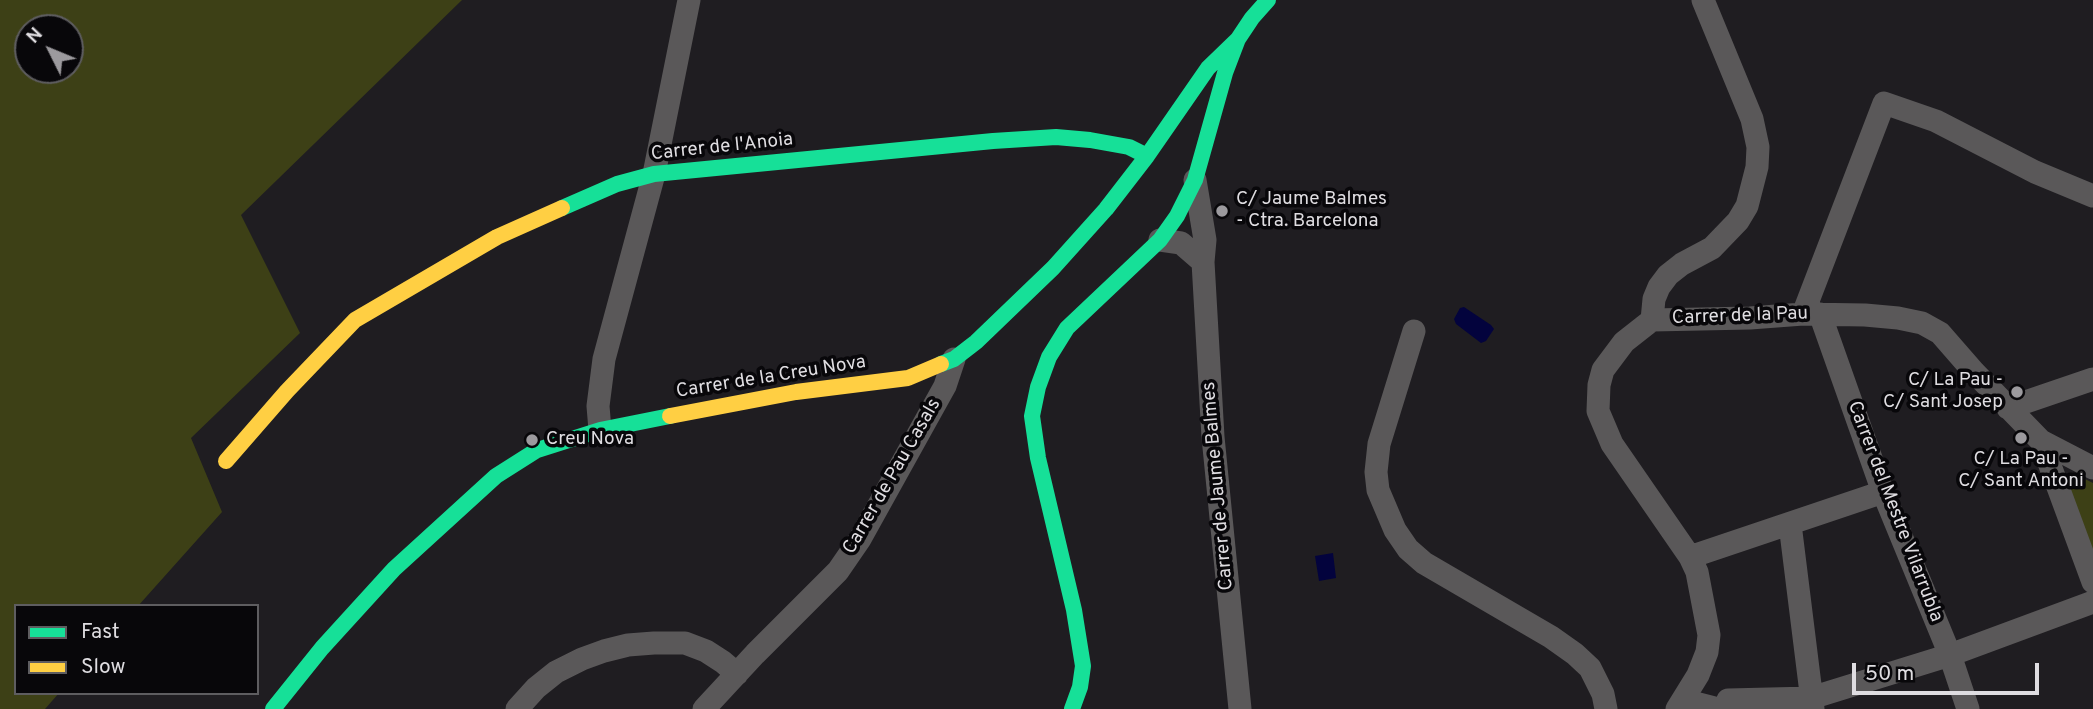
<!DOCTYPE html>
<html>
<head>
<meta charset="utf-8">
<style>
	body { margin:0 }
	#map { position:relative; width:2093px; height:709px; overflow:hidden; background:#1f1d21; font-family:Overpass,sans-serif }
	canvas { display:block }
	.legend { position:absolute; left:14px; top:604px; width:245px; height:91px; box-sizing:border-box; background:#08070a; border:2px solid #5e5d60; margin:0; padding:9px 12px; list-style:none; font-size:21px; color:#dfdde1 }
	.legend li { display:flex; align-items:center; gap:14px; height:35px }
	.legend b { width:35px; border:2px solid #5e5d60 }
	.north { position:absolute; left:14px; top:14px; width:70px; height:70px; box-sizing:border-box; background:#08070a; border:2px solid #5e5d60; border-radius:50%; rotate:313deg; font-size:19px; font-weight:700; line-height:28px; text-align:center; color:#dfdde1 }
	.north::after { content:''; display:block; margin:auto; width:24px; height:32px; background:#9c9a9e; clip-path:polygon(50% 0,100% 100%,50% 72%,0 100%) }
	.scale { position:absolute; left:1852px; top:663px; width:187px; height:32px; box-sizing:border-box; border:4px solid #dfdde1; border-top:0; padding-left:9px; font-size:21px; line-height:24px; white-space:nowrap; color:#dfdde1; -webkit-text-stroke:5px #08070a; paint-order:stroke }
</style>
</head>
<body>
<div id="map">
<canvas width="2093" height="709"></canvas>
<ul class="legend">
<li><b style="height:9px;background:#16e098"></b>Fast</li>
<li><b style="height:9px;background:#ffcf43"></b>Slow</li>
</ul>
<div class="north">N</div>
<div class="scale">50 m</div>
</div>
<script>
const g = document.querySelector('canvas').getContext('2d');
g.lineJoin = 'round';
function fill(path, color) {
  g.fillStyle = color;
  g.fill(path, 'evenodd');
}
function shape(rows) {
  const path = new Path2D();
  for (const r of rows) {
    path.moveTo(r[0], r[1]);
    for (let i = 2; i < r.length; i += 2) path.lineTo(r[i], r[i + 1]);
  }
  return path;
}
function stroke(path, color, width, dash) {
  g.strokeStyle = color;
  g.lineWidth = width;
  g.lineCap = dash ? 'butt' : 'round';
  g.setLineDash(dash || []);
  g.stroke(path);
}
function write(font, color, halo, rows, align = 'center') {
  g.font = font + ' Overpass,sans-serif';
  g.lineWidth = 7;
  g.setLineDash([]);
  g.textBaseline = 'middle';
  g.strokeStyle = halo;
  g.fillStyle = color;
  for (const [text, x, y, turn = 0] of rows) {
    g.save();
    g.translate(x, y);
    g.rotate((+turn || 0) * Math.PI / 180);
    g.textAlign = isNaN(turn) ? turn : align;
    if (halo) g.strokeText(text, 0, 0);
    g.fillText(text, 0, 0);
    g.restore();
  }
}
fill(shape([
	[0,0,462,0,241,215,300,333,191,438,222,512,138,606,16,606,16,693,59,693,45,709,0,709],
	[28,28,70,28,70,70,28,70],
	[2075,474,2093,483,2093,561,2065,480]
]), '#3d4016');
fill(shape([
	[1464,307,1491,325,1494,329,1486,341,1481,343,1456,324,1454,319,1460,308],
	[1333,553,1336,578,1319,581,1315,556]
]), '#03033d');
stroke(shape([
	[1195,180,1205,240,1203,262,1213,437,1240,709],
	[1160,240,1181,243,1203,262],
	[1803,314,1884,103,1936,121,2035,172,2093,196],
	[1820,314,1883,492,1950,655,1968,709],
	[1652,320,1654,299,1659,287,1668,275,1682,264,1712,248,1738,221,1747,206,1757,167,1758,147,1752,119,1703,0],
	[1414,331,1379,444,1376,472,1378,490,1395,530,1408,549,1424,563,1551,637,1575,654,1590,668,1603,694,1606,709],
	[2008,408,2093,379],
	[600,430,598,406,604,359,654,174,689,0],
	[2041,441,2093,582],
	[1790,524,1813,709],
	[1690,557,1883,492],
	[1683,700,1718,709],
	[1728,700,1811,698,1950,655,2093,602],
	[517,709,536,688,556,672,582,659,604,651,628,645,654,643,685,643,706,651,723,662,737,674],
	[704,709,755,654,838,571,860,539,945,386,954,359],
	[1677,709,1698,675,1707,652,1709,635,1697,572,1690,557,1612,444,1598,411,1599,385,1603,370,1624,342,1652,320,1750,318,1803,314,1865,315,1898,318,1922,323,1940,333,1974,372,2041,441,2093,468]
]), '#5a5859', 23);
stroke(shape([
	[562,208,617,184,654,174,993,141,1056,137,1090,140,1129,147,1147,156],
	[941,364,954,359,976,342,1053,268,1106,209,1147,156,1208,68,1238,39],
	[273,709,322,648,394,569,496,476,537,450,600,430,670,416],
	[1072,709,1080,687,1083,666,1074,610,1038,458,1032,416,1038,387,1049,357,1067,328,1160,240,1177,216,1195,180,1225,73,1238,39,1252,18,1268,0]
]), '#16e098', 16);
stroke(shape([
	[670,416,796,392,908,378,941,364],
	[226,461,287,391,355,320,497,237,562,208]
]), '#ffcf43', 16);
for (const [x, y, r, color] of [
	[1222,211,7,"#9c9a9e"],
	[2017,392,7,"#9c9a9e"],
	[2021,438,7,"#9c9a9e"],
	[532,440,7,"#9c9a9e"]
]) {
  const dot = new Path2D();
  dot.arc(x, y, r, 0, 2 * Math.PI);
  g.fillStyle = color;
  g.fill(dot);
  stroke(dot, '#08070a', 2.5);
}
write('19px', '#dfdde1', '#08070a', [
	["Carrer de l'Anoia",722,148,-6],
	["Carrer de la Pau",1740,317,-2],
	["Carrer de la Creu Nova",771,378,-9],
	["Carrer de Pau Casals",893,477,-60],
	["Carrer de Jaume Balmes",1219,486,-95],
	["Carrer del Mestre Vilarrubla",1894,512,69]
]);
write('19px', '#dfdde1', '#08070a', [
	["C/ Jaume Balmes",1236,200],
	["- Ctra. Barcelona",1236,222],
	["C/ La Pau -",2003,381,"right"],
	["C/ Sant Josep",2003,403,"right"],
	["Creu Nova",546,440],
	["C/ La Pau -",2021,460,"center"],
	["C/ Sant Antoni",2021,482,"center"]
], 'left');
</script>
</body>
</html>
